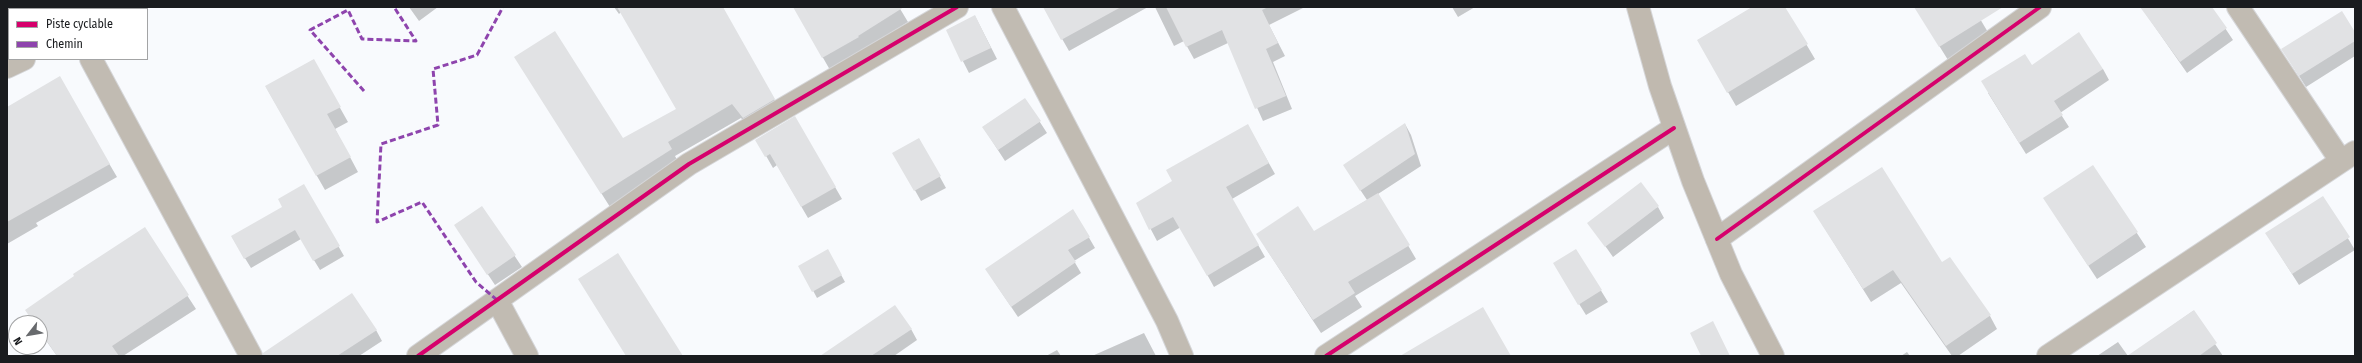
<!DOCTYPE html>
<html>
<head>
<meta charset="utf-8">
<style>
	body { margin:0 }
	#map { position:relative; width:2362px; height:363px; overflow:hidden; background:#f8fafd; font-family:"Fira Sans Condensed",sans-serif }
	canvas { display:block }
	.frame { position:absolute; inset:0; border:8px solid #1a1c1f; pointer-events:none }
	.legend { position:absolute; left:8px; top:8px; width:140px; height:52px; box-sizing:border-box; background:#fff; border:1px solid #a3a4a5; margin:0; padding:5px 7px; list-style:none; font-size:12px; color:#1a1c1f }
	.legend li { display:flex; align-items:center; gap:8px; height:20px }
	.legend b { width:20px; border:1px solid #a3a4a5 }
	.north { position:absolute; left:8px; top:315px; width:40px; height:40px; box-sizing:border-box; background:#fff; border:1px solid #a3a4a5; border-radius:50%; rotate:239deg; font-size:11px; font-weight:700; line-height:16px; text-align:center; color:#1a1c1f }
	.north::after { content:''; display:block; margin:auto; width:14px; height:18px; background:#686a6d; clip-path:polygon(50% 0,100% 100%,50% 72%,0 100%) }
</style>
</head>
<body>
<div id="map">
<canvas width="2362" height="363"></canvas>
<div class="frame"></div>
<ul class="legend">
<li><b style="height:5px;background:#d6006c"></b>Piste cyclable</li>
<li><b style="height:5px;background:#8e44ad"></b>Chemin</li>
</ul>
<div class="north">N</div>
</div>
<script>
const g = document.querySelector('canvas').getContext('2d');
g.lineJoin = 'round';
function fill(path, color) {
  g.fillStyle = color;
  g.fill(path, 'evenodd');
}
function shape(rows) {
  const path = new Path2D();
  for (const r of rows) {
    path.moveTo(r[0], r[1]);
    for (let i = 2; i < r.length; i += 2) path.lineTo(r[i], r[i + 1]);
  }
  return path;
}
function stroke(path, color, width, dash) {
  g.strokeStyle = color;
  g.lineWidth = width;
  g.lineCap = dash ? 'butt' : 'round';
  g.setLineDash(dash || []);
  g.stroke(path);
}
fill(shape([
	[7,7,36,7,37,9,9,9,9,30,7,31],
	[409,7,438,7,419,21],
	[614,7,722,7,782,113,752,131,741,118,675,156,679,163,610,207,524,71,622,140,678,110,621,12,619,14],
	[794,7,899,7,908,22,830,70],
	[1044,7,1148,7,1069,51],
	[1155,7,1305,7,1269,25,1285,56,1273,62,1292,109,1263,121,1228,43,1194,59,1184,41,1174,46],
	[1452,7,1475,7,1458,17],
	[1754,7,1784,7,1815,59,1736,106,1698,40],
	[1915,7,1973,7,1989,34,1948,60],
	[2141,7,2211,7,2233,40,2187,73],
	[975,16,997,59,969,73,947,30],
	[2355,34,2355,56,2306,87,2289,60],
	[313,60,348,122,335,129,358,172,325,190,266,87],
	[2031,66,2103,69,2109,80,2060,113,2069,127,2026,154,1988,93],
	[59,78,117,177,36,223,38,226,7,244,7,108],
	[1025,99,1047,133,1005,161,983,127],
	[795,118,842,199,808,218,777,165,773,168,757,140],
	[1405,124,1411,135,1421,166,1378,194,1416,259,1355,296,1362,307,1321,333,1265,247,1314,232,1367,200,1351,176],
	[1248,126,1275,174,1232,199,1265,257,1214,287,1181,227,1157,241,1137,203,1174,182],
	[919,139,946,188,921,201,894,153],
	[2093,166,2146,247,2097,279,2053,212],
	[304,186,344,256,320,270,301,239,251,268,232,237,284,207],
	[2323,197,2355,250,2299,285,2273,244],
	[482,207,522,267,495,285,455,225],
	[1658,207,1664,218,1613,257,1589,223],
	[1073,210,1095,248,1074,261,1081,273,1018,317,993,280],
	[1822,224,1941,264,1990,316,1997,329,1958,356,1952,356,1901,283,1871,302],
	[144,229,196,309,123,356,57,356,40,332,40,323,34,323,27,311],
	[1576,250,1608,302,1586,315,1561,275],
	[828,251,845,282,817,298,800,266],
	[2193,311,2223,356,2129,356],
	[911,329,917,340,894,356,845,356],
	[376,330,382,341,359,356,271,356],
	[1144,333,1156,356,1092,356],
	[2118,342,2128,356,2097,356],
	[1057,350,1061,356,1046,356],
	[1907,352,1910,356,1901,356]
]), '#0003');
fill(shape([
	[617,7,723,7,775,99,743,118,732,104,668,142,672,149,601,194,514,57,555,31,623,138,676,109],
	[793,7,904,7,858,36,859,37,822,58],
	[1043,7,1121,7,1061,40],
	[1166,7,1268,7,1262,10,1278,43,1266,49,1286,96,1255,109,1222,30,1186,47],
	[1752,7,1785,7,1808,44,1727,93,1697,40],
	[1914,7,2003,7,1939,47],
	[2140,7,2212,7,2227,28,2180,62],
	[2342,11,2355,32,2355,41,2299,76,2281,49],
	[975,15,991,48,961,62,946,30],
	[2079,32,2103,69,2054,101,2063,115,2019,143,1981,81,2025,54,2032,65],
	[314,59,341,107,327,114,351,157,316,176,265,86],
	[60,76,110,164,7,222,7,107],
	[1025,98,1041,121,998,150,982,127],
	[795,116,836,187,801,207,770,154,765,157,755,140],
	[1405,123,1415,154,1360,191,1343,165],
	[1248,124,1269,163,1226,187,1259,245,1207,276,1173,217,1149,230,1136,203,1172,181,1166,170],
	[919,138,941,176,914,191,892,153],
	[2093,165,2138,232,2088,266,2043,198],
	[1882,167,1942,262,1950,257,1991,315,1946,346,1893,270,1863,289,1813,211],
	[1641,182,1659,206,1605,247,1587,223],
	[304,184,340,246,313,261,295,230,244,259,231,236,282,207,278,199],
	[1378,193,1410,245,1348,282,1355,293,1313,320,1256,234,1298,206,1314,231],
	[2323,196,2350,237,2292,274,2265,233],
	[482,206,516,255,487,275,454,225],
	[1073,209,1090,237,1068,250,1076,262,1011,307,985,269],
	[145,227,189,295,112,346,119,356,57,356,40,331,40,323,34,323,25,310,74,276,73,274],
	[828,249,842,275,812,292,798,266],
	[1576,249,1602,290,1578,305,1553,263],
	[618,253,683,356,626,356,578,279],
	[352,293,377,330,337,356,263,356,263,353],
	[895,305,912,329,871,356,820,356],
	[1483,307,1511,356,1400,356],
	[2194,310,2217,343,2199,356,2127,356],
	[1713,321,1730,356,1701,356,1690,333]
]), '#e1e2e4');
const street = shape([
	[64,7,65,9],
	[1003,7,1167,321,1182,356],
	[2238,7,2341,161],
	[124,9,128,7],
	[91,59,251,356],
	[7,67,24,59],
	[1717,239,2040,7],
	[497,300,527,356],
	[418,356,689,164,957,7],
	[1326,356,1674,128],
	[2048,356,2355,152]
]);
const secondary = shape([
	[1638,7,1660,86,1693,181,1731,274,1773,356]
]);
stroke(street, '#d5d6d9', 24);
stroke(secondary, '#d5d6d9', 24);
stroke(street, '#c1bbb2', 22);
stroke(secondary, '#c0b9af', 22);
stroke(shape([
	[364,91,310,30,348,10,362,39,416,41,394,7],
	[497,300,476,282,422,202,377,222,381,144,438,125,433,69,477,55,503,7]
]), '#8e44ad', 3, [6, 3]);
stroke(shape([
	[1717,239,2040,7],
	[418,356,689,164,957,7],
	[1326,356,1674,128]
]), '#d6006c', 4);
</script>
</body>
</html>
